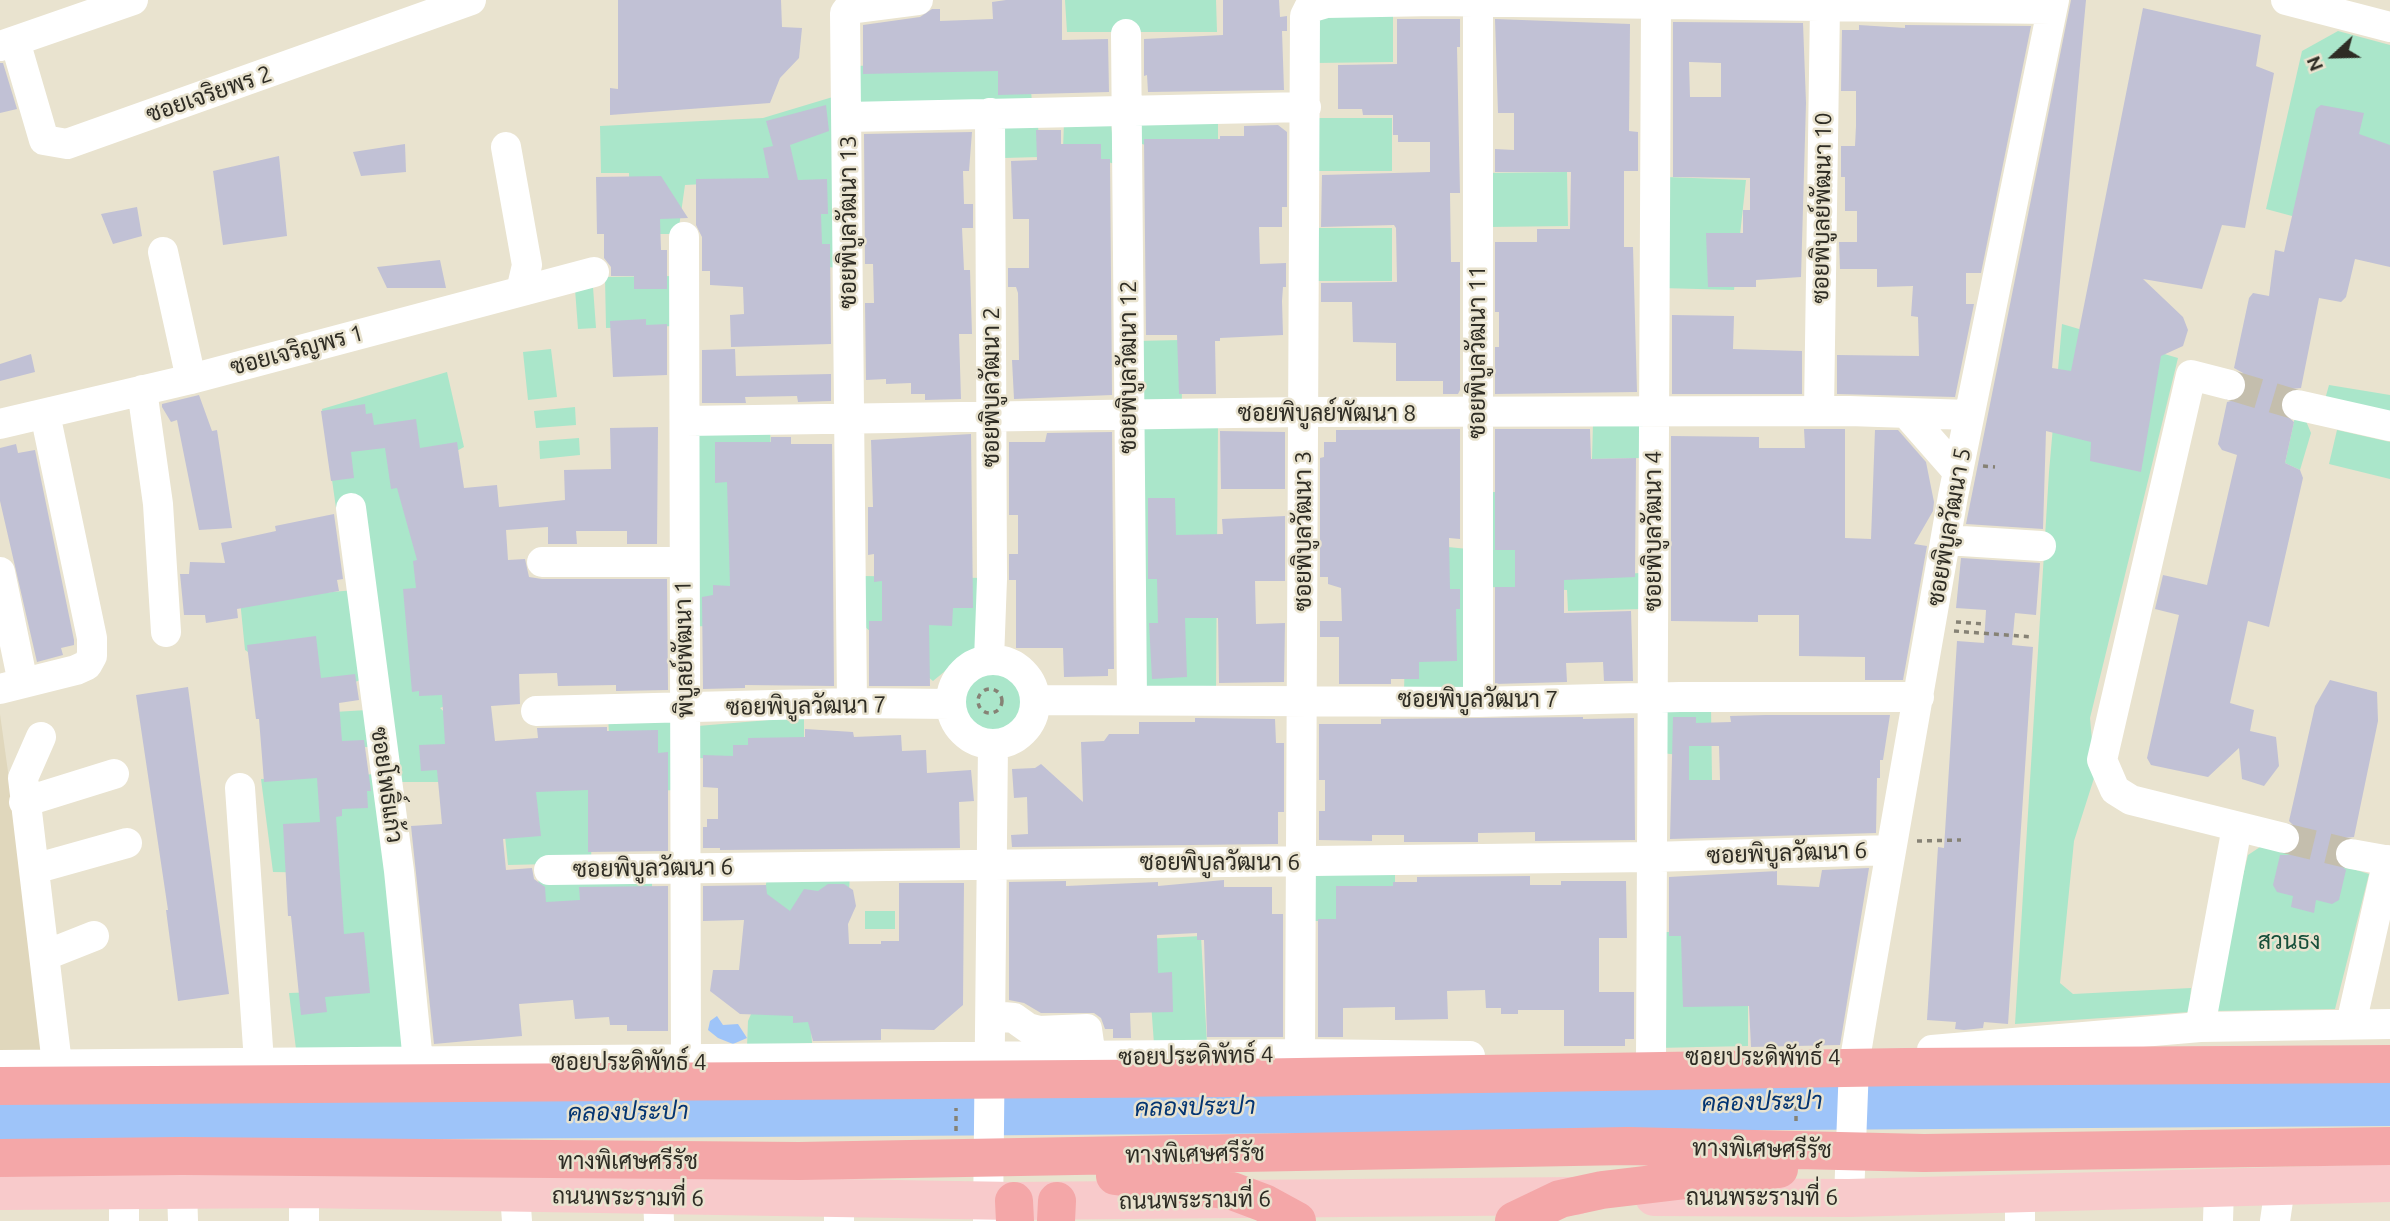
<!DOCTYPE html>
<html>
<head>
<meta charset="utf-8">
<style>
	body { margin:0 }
	#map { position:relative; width:2390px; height:1221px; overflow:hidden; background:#e9e3cf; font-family:Ubuntu,sans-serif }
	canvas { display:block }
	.north { position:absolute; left:2299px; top:21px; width:70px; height:70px; -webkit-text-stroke:5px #e9e3cf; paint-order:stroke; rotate:248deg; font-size:19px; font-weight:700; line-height:28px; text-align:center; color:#2e2c24 }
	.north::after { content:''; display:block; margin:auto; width:24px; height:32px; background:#2e2c24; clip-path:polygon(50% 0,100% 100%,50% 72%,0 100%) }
</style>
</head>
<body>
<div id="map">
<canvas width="2390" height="1221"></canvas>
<div class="north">N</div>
</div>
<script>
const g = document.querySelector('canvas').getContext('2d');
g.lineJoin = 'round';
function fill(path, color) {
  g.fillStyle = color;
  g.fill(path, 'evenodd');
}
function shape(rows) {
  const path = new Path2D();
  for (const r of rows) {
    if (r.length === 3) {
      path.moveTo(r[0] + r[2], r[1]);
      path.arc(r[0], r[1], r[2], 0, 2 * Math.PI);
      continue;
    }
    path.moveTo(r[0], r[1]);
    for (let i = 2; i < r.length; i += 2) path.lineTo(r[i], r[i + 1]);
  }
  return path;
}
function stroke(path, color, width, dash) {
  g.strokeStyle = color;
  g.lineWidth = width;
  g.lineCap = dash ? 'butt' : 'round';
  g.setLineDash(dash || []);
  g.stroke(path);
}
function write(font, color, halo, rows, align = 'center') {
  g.font = font + ' Ubuntu,Sarabun,sans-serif';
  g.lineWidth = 5;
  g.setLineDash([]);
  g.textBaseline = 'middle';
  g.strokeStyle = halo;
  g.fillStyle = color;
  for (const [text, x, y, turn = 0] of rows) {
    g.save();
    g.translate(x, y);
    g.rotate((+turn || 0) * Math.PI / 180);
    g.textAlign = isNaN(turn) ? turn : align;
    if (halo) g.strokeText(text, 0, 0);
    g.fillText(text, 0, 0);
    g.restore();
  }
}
fill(shape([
	[0,714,47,1053,0,1054]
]), '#e0d7bc');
fill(shape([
	[1065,0,1216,0,1217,32,1067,32],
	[1393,10,1393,62,1315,63,1319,12],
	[2338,31,2390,45,2390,181,2292,216,2266,209,2302,51],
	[1029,61,1032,104,859,105,854,66],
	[836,96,838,268,817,266,763,181,685,185,678,234,630,234,629,173,601,173,600,126,763,118],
	[1315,118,1392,118,1392,171,1316,171],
	[1218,120,1218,160,1188,157,1135,142,1134,122],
	[1038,121,1039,157,1004,158,1002,122],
	[1064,122,1111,123,1115,164,1063,150],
	[1567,172,1568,226,1489,227,1488,173],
	[1666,177,1746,180,1734,290,1662,288],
	[1315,228,1392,228,1392,281,1315,281],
	[675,276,676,326,606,328,605,277],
	[593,287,596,328,578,329,575,289],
	[2062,324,2178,358,2090,718,2095,775,2074,841,2060,983,2073,994,2191,988,2189,1012,2015,1024,2049,472],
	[1181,340,1182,406,1137,406,1136,341],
	[551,349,557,397,528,400,523,352],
	[447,372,464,447,438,461,462,700,440,708,487,752,484,782,395,782,391,748,338,746,334,712,384,709,360,680,318,698,245,650,240,600,355,590,343,508,336,508,322,409],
	[2329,385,2390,395,2390,418,2324,403],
	[575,407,576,425,536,428,534,411],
	[2295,417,2306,421,2311,433,2300,470,2285,463],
	[1643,421,1641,458,1592,459,1593,423],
	[1218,423,1216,689,1140,691,1135,427],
	[770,428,771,454,721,627,695,626,696,432],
	[2337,430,2390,442,2390,479,2329,464],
	[579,438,580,455,540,459,539,441],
	[1490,492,1568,493,1595,575,1641,573,1643,609,1568,611,1567,590,1489,587],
	[1448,547,1468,549,1470,690,1404,692,1405,652],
	[863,576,985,578,980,652,950,667,933,681,865,627],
	[990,704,32],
	[1711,707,1712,780,1717,780,1717,806,1689,806,1689,756,1661,753,1661,709],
	[675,713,678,790,646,791,610,752,608,716],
	[804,717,804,761,696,758,698,726],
	[379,774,408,1049,296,1049,289,993,348,991,332,873,273,872,261,779],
	[529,782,593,783,591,863,508,865,505,836],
	[2263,845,2282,847,2369,874,2335,1009,2210,1011,2248,855],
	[1395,870,1395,891,1344,921,1312,921,1312,876],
	[652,872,652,903,540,904,538,875],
	[850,872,849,892,806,955,812,1043,747,1047,748,1021,755,1005,767,874],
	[865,911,895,911,895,929,865,929],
	[1658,932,1685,932,1748,1003,1748,1046,1657,1048],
	[1201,936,1207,1044,1154,1044,1148,961,1125,940]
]), '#aae6ca');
fill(shape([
	[717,1016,723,1025,738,1024,747,1038,733,1044,718,1038,708,1030,710,1021],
	[2390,1077,2390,1126,0,1142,0,1094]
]), '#9ec4f9');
fill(shape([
	[618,0,781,0,782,27,802,28,799,58,780,78,770,103,610,115,610,88,618,89],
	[1006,0,1062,0,1062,40,1108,39,1109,92,998,95,998,71,863,74,863,25,920,17,932,9,940,9,940,21,993,19,992,2],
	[1223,0,1279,0,1280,17,1287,16,1287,31,1282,31,1284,90,1148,92,1147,75,1144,76,1144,39,1223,35],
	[2071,0,2086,0,2052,368,2071,371,2143,8,2261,35,2256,66,2274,73,2245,228,2222,225,2202,289,2143,279,2183,317,2188,330,2183,346,2161,356,2141,472,2090,461,2091,442,2046,431,2043,529,1966,524],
	[1397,19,1460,19,1460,47,1457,47,1460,193,1450,193,1451,262,1460,262,1460,390,1458,394,1443,394,1443,381,1396,381,1396,343,1353,342,1352,302,1321,302,1321,283,1397,282,1396,228,1394,225,1321,227,1322,175,1430,172,1430,142,1398,142,1398,135,1393,135,1393,115,1363,115,1362,109,1338,109,1338,65,1397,64],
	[1495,19,1630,24,1629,131,1638,132,1638,171,1624,171,1624,247,1633,247,1637,392,1495,394,1495,347,1499,347,1499,312,1495,312,1495,242,1537,242,1537,229,1570,229,1571,172,1495,172,1495,149,1514,150,1514,113,1498,113],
	[1673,22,1803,23,1806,103,1801,277,1756,280,1756,287,1708,287,1706,233,1743,233,1743,210,1750,210,1750,178,1673,177],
	[1689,62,1721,63,1721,97,1690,97],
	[1859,25,1905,28,1905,25,2031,26,1981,273,1966,273,1966,304,1974,304,1955,397,1837,394,1837,355,1919,356,1918,317,1911,316,1913,286,1877,287,1877,269,1840,269,1839,242,1857,242,1857,211,1845,211,1845,177,1841,177,1841,146,1855,146,1856,126,1856,91,1841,91,1842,30,1859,30],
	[0,63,3,63,17,109,0,113],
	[826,105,829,131,790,145,798,180,827,179,828,214,821,214,822,244,830,244,831,344,731,347,730,315,744,314,743,287,710,285,710,271,702,271,702,237,696,225,696,179,769,178,763,148,773,146,766,121],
	[2321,105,2364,113,2359,134,2390,145,2390,267,2355,259,2346,297,2341,302,2319,298,2301,388,2291,389,2280,401,2281,411,2294,422,2285,463,2300,470,2303,478,2269,627,2248,621,2230,703,2254,710,2250,731,2276,737,2279,766,2264,786,2242,779,2239,748,2208,777,2151,765,2147,758,2179,615,2155,609,2163,575,2207,585,2237,455,2222,450,2218,444,2227,402,2242,398,2247,389,2243,373,2234,368,2249,298,2253,293,2269,296,2275,250,2284,252,2316,109],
	[1278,125,1287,132,1287,207,1282,207,1282,227,1259,227,1260,264,1286,263,1286,287,1283,287,1282,301,1283,335,1220,338,1220,341,1215,341,1216,394,1179,394,1177,335,1146,335,1144,139,1220,139,1220,136,1244,136,1244,126],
	[1036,130,1061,130,1061,144,1101,144,1101,159,1110,159,1112,395,1014,399,1012,360,1019,360,1018,293,1016,287,1008,287,1008,268,1029,268,1029,219,1013,219,1011,161,1037,160],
	[972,132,969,171,963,171,964,204,973,204,973,228,962,228,964,270,970,270,972,334,959,334,961,399,925,400,925,394,911,394,911,383,886,384,886,379,866,380,865,303,874,303,873,264,865,264,864,134],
	[405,144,406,172,361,176,353,152],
	[279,156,287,236,223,245,213,171],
	[661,176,688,218,660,219,661,250,667,250,667,289,634,289,634,276,611,276,611,267,604,258,604,234,597,234,596,177],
	[137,207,142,236,113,244,101,214],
	[440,260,446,288,387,288,377,267],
	[1672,315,1734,316,1733,349,1802,351,1802,394,1672,394],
	[646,319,646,325,667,324,667,375,613,377,610,321],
	[735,349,736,376,831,374,831,401,798,402,797,396,745,397,746,403,702,403,702,350],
	[31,354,35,372,0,381,0,364],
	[199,395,212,431,217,430,232,528,199,530,177,420,171,422,162,407,162,404],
	[365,404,366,414,372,413,374,425,416,419,420,448,457,442,464,488,497,485,499,507,565,500,564,470,611,469,610,428,658,427,657,544,627,544,627,531,576,531,577,544,548,544,548,527,506,530,508,560,525,559,529,577,542,579,667,579,668,690,616,691,616,685,558,686,557,673,519,674,520,704,491,706,495,741,538,738,537,728,607,727,607,731,658,730,658,753,668,752,668,851,588,852,588,790,536,792,541,836,503,839,506,870,532,868,534,879,545,887,546,902,580,900,579,887,668,886,668,1031,627,1031,627,1025,610,1025,609,1017,575,1019,573,1000,519,1004,522,1036,434,1044,411,826,442,824,437,770,421,771,419,745,445,744,442,695,419,696,419,691,412,692,403,589,416,588,413,561,417,560,397,488,391,489,385,448,351,452,354,478,331,481,321,411],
	[1460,429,1460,539,1449,538,1450,589,1460,589,1460,609,1456,609,1457,661,1419,662,1419,679,1391,679,1391,684,1339,684,1339,637,1320,637,1320,621,1342,621,1341,588,1328,584,1328,577,1320,577,1320,458,1324,457,1324,442,1336,442,1336,430],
	[1495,429,1590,429,1591,459,1636,458,1635,577,1564,580,1564,613,1631,611,1633,681,1604,681,1603,662,1566,663,1567,682,1495,684,1495,587,1515,587,1515,550,1495,550],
	[1804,429,1845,429,1845,538,1871,539,1875,430,1898,430,1926,462,1934,502,1933,511,1914,544,1927,546,1903,680,1865,680,1865,657,1799,656,1799,615,1758,615,1758,622,1671,621,1671,436,1759,437,1759,448,1805,448],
	[1220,431,1285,432,1285,489,1221,489],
	[1112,432,1114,669,1108,669,1108,676,1064,677,1063,648,1016,648,1016,580,1009,580,1009,554,1018,554,1018,515,1009,515,1009,442,1045,442,1047,433],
	[971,434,973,608,953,608,952,626,929,625,930,686,869,686,869,621,882,621,882,581,874,582,874,554,868,555,868,507,873,507,871,440],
	[771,437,791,437,791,444,832,444,834,686,745,685,745,688,703,689,702,597,713,595,713,585,730,586,727,482,715,483,715,442,771,442],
	[16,444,18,453,35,450,74,640,74,645,61,648,63,655,37,662,0,501,0,448],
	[1148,498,1175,498,1176,535,1223,534,1222,519,1285,516,1285,581,1255,581,1256,624,1285,623,1284,682,1219,683,1218,618,1185,618,1187,677,1152,679,1149,623,1158,623,1157,579,1148,579],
	[334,514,343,579,337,580,339,591,237,609,238,618,206,623,205,615,184,615,180,574,189,574,190,562,225,563,221,543,276,531,275,526],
	[1961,558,2040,563,2036,615,2015,613,2012,645,2033,647,2008,1024,1984,1022,1983,1028,1964,1030,1955,1029,1956,1022,1927,1020,1938,847,1944,848,1957,641,1984,643,1986,610,1956,608],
	[316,636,321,678,355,674,359,700,339,703,342,741,364,740,371,791,367,791,368,808,342,809,342,816,336,817,344,934,364,932,370,993,325,997,327,1012,301,1015,291,916,288,916,283,824,320,822,317,778,264,782,259,719,256,719,247,645],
	[2330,680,2377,692,2378,721,2354,837,2344,838,2334,850,2335,861,2346,870,2339,900,2332,904,2316,900,2314,913,2291,907,2293,896,2277,892,2273,885,2280,855,2289,855,2301,843,2301,833,2289,821,2315,706],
	[188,687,229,994,178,1001,166,910,168,910,136,695],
	[1766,715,1890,715,1883,760,1880,760,1880,778,1877,778,1876,833,1670,839,1673,717,1696,717,1696,723,1731,722,1730,716],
	[1689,746,1719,746,1720,780,1689,780],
	[1583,717,1583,719,1634,718,1635,840,1535,841,1535,832,1478,833,1478,842,1404,842,1404,835,1372,835,1372,841,1319,840,1319,811,1325,811,1325,780,1319,780,1319,724,1381,724,1381,719],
	[1195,718,1275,719,1276,743,1284,743,1284,812,1278,812,1278,844,1012,847,1011,835,1028,834,1027,797,1014,798,1012,769,1035,768,1041,764,1083,802,1081,742,1104,741,1109,734,1139,734,1139,722,1195,722],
	[805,729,853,732,854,737,901,735,902,751,926,750,927,773,971,770,974,801,959,802,960,848,720,850,720,848,703,848,703,827,707,827,707,819,718,819,718,788,703,787,703,755,733,756,733,745,748,745,748,738,805,737],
	[1869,868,1840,1045,1751,1047,1749,1006,1683,1007,1681,936,1669,936,1669,877,1777,871,1777,885,1819,887,1822,870],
	[1530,876,1530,885,1561,885,1561,881,1626,881,1627,938,1599,938,1599,992,1634,992,1634,1039,1625,1039,1625,1046,1564,1046,1564,1010,1518,1010,1518,1014,1501,1014,1501,1008,1486,1008,1485,990,1447,991,1448,1019,1395,1020,1395,1007,1343,1008,1343,1037,1318,1037,1318,919,1336,919,1336,886,1393,886,1393,882,1417,882,1417,877],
	[1224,880,1224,887,1272,887,1272,914,1283,914,1283,1037,1207,1037,1204,940,1197,940,1197,933,1157,935,1158,973,1172,972,1173,1012,1130,1013,1131,1038,1113,1038,1113,1029,1105,1029,1101,1018,1094,1013,1041,1013,1024,1003,1009,1000,1009,882,1066,881,1066,886,1158,882,1158,886],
	[899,883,964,883,963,1005,934,1030,881,1029,881,1040,813,1041,808,1022,793,1023,793,1016,740,1014,710,991,713,970,739,970,744,920,703,921,703,886,766,885,767,894,790,911,804,889,818,891,828,884,844,884,853,890,856,906,848,924,849,944,881,944,881,941,899,941]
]), '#c1c1d5');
stroke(shape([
	[2230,385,2297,405],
	[2284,838,2351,854]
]), '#c4bead', 30, [30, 15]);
stroke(shape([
	[1983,466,1995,467],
	[1956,622,1985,624],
	[1954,631,2033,637],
	[990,701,12],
	[1917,841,1961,840],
	[1796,1121,1796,1097],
	[956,1131,956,1108]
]), '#868275', 3.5, [5, 5]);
stroke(shape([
	[2286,0,2390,27],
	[1126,34,1132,699],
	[15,41,44,140,67,144,471,0],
	[0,46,133,0],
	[847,117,1306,107],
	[506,147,527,265,521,291],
	[684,237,686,1062],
	[163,252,191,379],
	[2230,385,2191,375,2102,760,2115,790,2131,800,2284,838],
	[142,390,158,504,166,632],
	[2297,405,2390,426],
	[1819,411,1825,5],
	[1907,414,1958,472],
	[686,421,1303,412,1849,411,1969,415],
	[0,424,191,379,594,272],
	[351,508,399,871,418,1062],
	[1946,540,2041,546],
	[542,562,683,562],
	[0,572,23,683],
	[993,702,42],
	[989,660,992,579,990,113],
	[0,689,76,670,87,665,92,656,92,638,48,428],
	[1036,700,1478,702,1680,697,1919,697],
	[1478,702,1478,1],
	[852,703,845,13,848,9,918,0],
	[536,711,852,703,951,704],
	[41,737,23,778,57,1064],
	[240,788,259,1062],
	[24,802,114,774],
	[2351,854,2390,861],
	[34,869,127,843],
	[549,870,1651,857,1891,850],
	[46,955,94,936],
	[992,1016,1014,1018,1028,1028,1039,1031,1087,1029,1091,1057],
	[2351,1024,2388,860],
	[2200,1027,2237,827],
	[1932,1050,2200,1027,2390,1024],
	[1300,1054,1305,16,1309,8,1326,3,1435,1,2051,9],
	[1651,1058,1656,4],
	[0,1065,1300,1054,1470,1056],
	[304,1189,304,1221],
	[182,1190,183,1221],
	[124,1191,124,1221],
	[515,1194,517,1221],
	[658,1197,659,1221],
	[1849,1198,1854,1065,1863,1011,1953,496,2054,0],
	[839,1221,839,1200],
	[988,1221,993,744],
	[2020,1221,2020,1193],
	[2218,1221,2219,1189],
	[2275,1221,2280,1187]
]), '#fff', 30);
stroke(shape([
	[0,1191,304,1189,1014,1201,1576,1196],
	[1654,1197,1849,1198,2390,1183]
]), '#f8cacb', 38);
stroke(shape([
	[0,1086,1237,1078,1905,1067,2390,1064],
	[0,1158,182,1156,799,1161,1628,1146,1924,1153,2390,1146],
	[1115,1176,1232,1191,1264,1203,1297,1221],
	[1014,1201,1015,1221],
	[1056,1221,1057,1201],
	[1514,1221,1560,1199,1602,1190,1779,1169]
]), '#f4a7a8', 38);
write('23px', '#2e2c24', '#e9e3cf', [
	["ซอยเจริยพร 2",209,94,-19],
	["ซอยพิบูลย์พัฒนา 10",1822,208,-89],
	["ซอยพิบูลวัฒนา 13",848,222,-90],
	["ซอยเจริญพร 1",297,350,-15],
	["ซอยพิบูลวัฒนา 11",1477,352,-90],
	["ซอยพิบูลวัฒนา 12",1128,367,-90],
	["ซอยพิบูลวัฒนา 2",991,387,-90],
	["ซอยพิบูลย์พัฒนา 8",1327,413],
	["ซอยพิบูลวัฒนา 5",1949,527,-80],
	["ซอยพิบูลวัฒนา 3",1303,531,-90],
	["ซอยพิบูลวัฒนา 4",1653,531,-90],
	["พิบูลย์พัฒนา 1",684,649,-91],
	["ซอยพิบูลวัฒนา 7",1478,699],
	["ซอยพิบูลวัฒนา 7",806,706,-1],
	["ซอยโพธิ์แก้ว",387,785,82],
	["ซอยพิบูลวัฒนา 6",1787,853,-2],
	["ซอยพิบูลวัฒนา 6",1220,862],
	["ซอยพิบูลวัฒนา 6",653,868,-1],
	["ซอยประดิพัทธ์ 4",1196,1056,-1],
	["ซอยประดิพัทธ์ 4",1763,1057],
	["ซอยประดิพัทธ์ 4",629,1062],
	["ทางพิเศษศรีรัช",1762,1149,1],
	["ทางพิเศษศรีรัช",1195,1154,-1],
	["ทางพิเศษศรีรัช",628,1161],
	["ถนนพระรามที่ 6",628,1197,1],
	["ถนนพระรามที่ 6",1762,1197],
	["ถนนพระรามที่ 6",1195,1200,-1]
]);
write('23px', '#164f3a', '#e9e3cf', [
	["สวนธง",2289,941]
]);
write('italic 24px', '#043572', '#e9e3cf', [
	["คลองประปา",1762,1102,-1],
	["คลองประปา",1195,1107,-1],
	["คลองประปา",628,1112,-1]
]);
</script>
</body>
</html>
